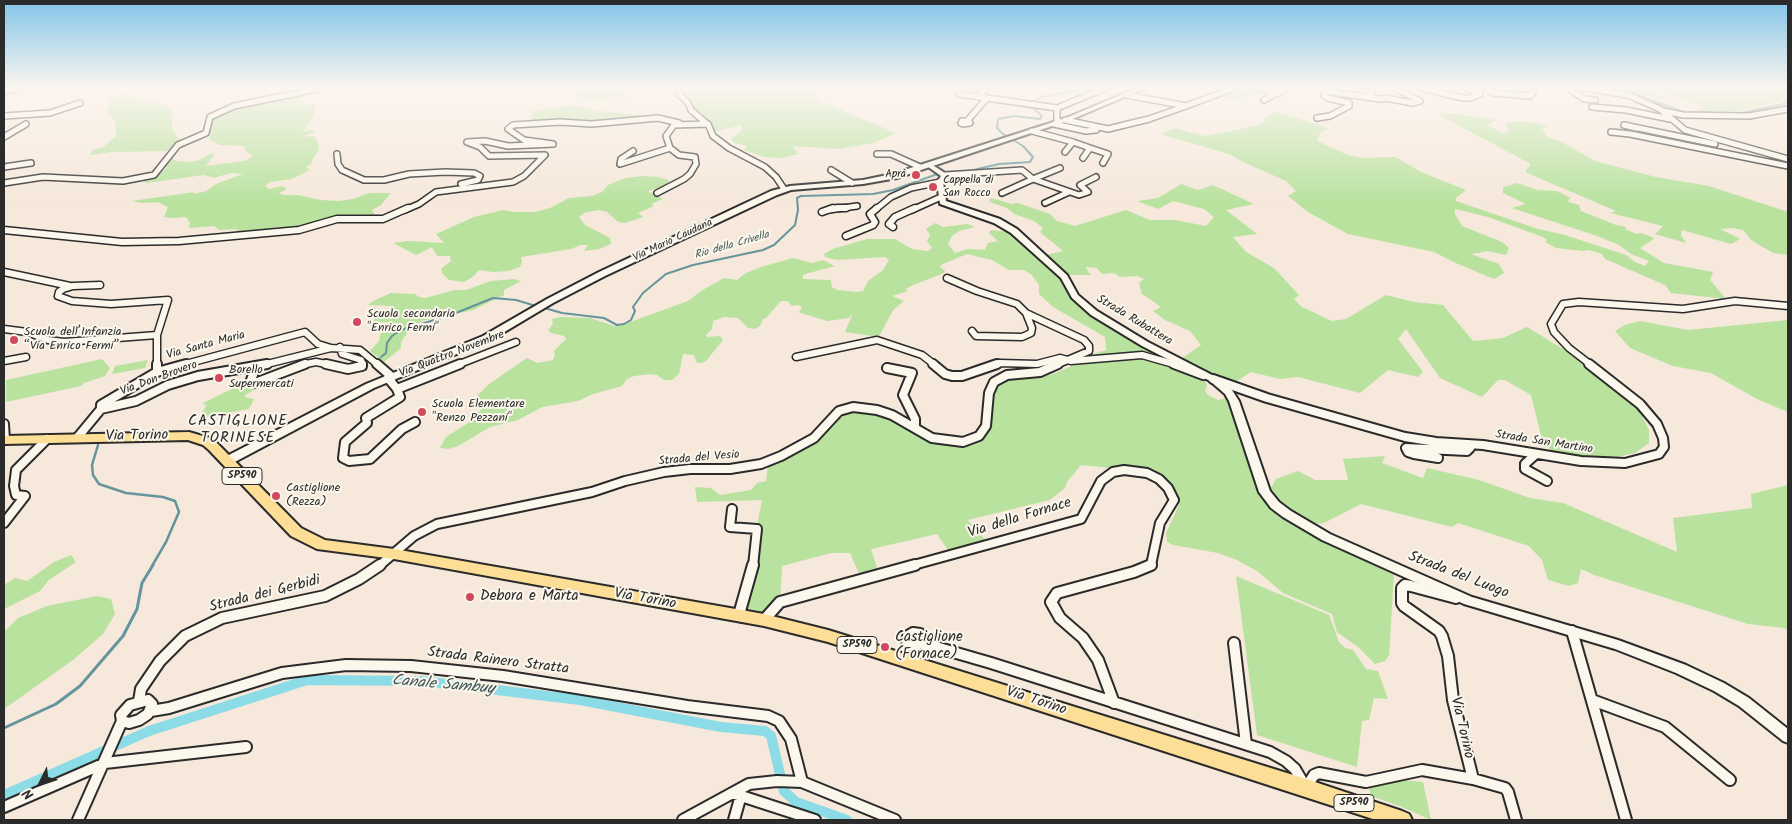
<!DOCTYPE html>
<html>
<head>
<meta charset="utf-8">
<style>
	body { margin:0 }
	#map { position:relative; width:1792px; height:824px; overflow:hidden; background:#f6e8db; font-family:Kalam,sans-serif }
	canvas { display:block }
	.frame { position:absolute; inset:0; border:5px solid #2b2b2b; pointer-events:none }
	.north { position:absolute; left:15px; top:759px; width:50px; height:50px; -webkit-text-stroke:4px #fbf7ec; paint-order:stroke; rotate:229deg; font-size:14px; font-weight:700; line-height:20px; text-align:center; color:#2b2b2b }
	.north::after { content:''; display:block; margin:auto; width:18px; height:22px; background:#2b2b2b; clip-path:polygon(50% 0,100% 100%,50% 72%,0 100%) }
</style>
</head>
<body>
<div id="map">
<canvas width="1792" height="824"></canvas>
<div class="frame"></div>
<div class="north">N</div>
</div>
<script>
const g = document.querySelector('canvas').getContext('2d');
g.lineJoin = 'round';
function fill(path, color) {
  g.fillStyle = color;
  g.fill(path, 'evenodd');
}
function shape(rows) {
  const path = new Path2D();
  for (const r of rows) {
    path.moveTo(r[0], r[1]);
    for (let i = 2; i < r.length; i += 2) path.lineTo(r[i], r[i + 1]);
  }
  return path;
}
function stroke(path, color, width, dash) {
  g.strokeStyle = color;
  g.lineWidth = width;
  g.lineCap = dash ? 'butt' : 'round';
  g.setLineDash(dash || []);
  g.stroke(path);
}
function write(font, color, halo, rows, align = 'center') {
  g.font = font + ' Kalam,sans-serif';
  g.lineWidth = 4;
  g.setLineDash([]);
  g.textBaseline = 'middle';
  g.strokeStyle = halo;
  g.fillStyle = color;
  for (const [text, x, y, turn = 0] of rows) {
    g.save();
    g.translate(x, y);
    g.rotate((+turn || 0) * Math.PI / 180);
    g.textAlign = isNaN(turn) ? turn : align;
    if (halo) g.strokeText(text, 0, 0);
    g.fillText(text, 0, 0);
    g.restore();
  }
}
fill(shape([
	[577,88,634,88,629,94,629,98,606,98,606,101,584,100,570,91],
	[681,88,818,88,816,94,818,100,896,133,874,143,838,149,792,146,798,154,782,158,764,157,744,150,747,146,734,143,731,139,742,130,741,125,713,132,682,95],
	[1240,88,1256,88,1267,91,1232,101,1218,97,1226,94,1223,93],
	[1614,88,1788,88,1788,103,1780,102,1737,111,1698,111,1703,106,1664,94,1651,92,1662,98,1661,100],
	[127,92,141,102,156,103,171,109,173,131,180,140,167,151,112,152,90,155,93,150,103,147,116,136,116,125,112,117,106,111,110,102,107,97],
	[310,92,303,96,297,104,315,104,314,116,302,132,312,130,315,132,301,137,314,136,318,142,319,150,312,160,312,163,306,167,310,170,292,179,270,182,265,186,269,189,283,186,287,189,279,193,283,195,298,195,321,200,339,201,353,199,369,193,391,193,381,205,372,210,374,214,384,217,346,219,319,226,286,229,278,227,258,232,239,233,236,229,219,230,214,226,189,228,190,223,186,217,174,218,164,217,168,207,158,202,143,203,132,201,194,192,194,194,206,191,216,184,243,174,231,173,214,178,204,175,147,183,143,182,159,175,166,168,169,159,171,157,176,161,188,162,197,161,213,153,214,155,206,166,244,161,253,156,246,151,244,146,219,145,210,140,207,120,237,106],
	[573,105,594,110,654,117,634,121,531,123,532,111],
	[1277,112,1329,128,1321,132,1317,141,1348,155,1363,158,1395,157,1423,173,1466,190,1456,198,1456,201,1538,229,1565,235,1626,255,1635,262,1645,266,1649,261,1631,254,1619,245,1597,236,1512,208,1526,204,1503,193,1503,187,1517,183,1538,190,1557,191,1571,198,1568,200,1569,202,1579,205,1581,211,1616,225,1626,227,1625,229,1636,234,1641,233,1652,237,1654,239,1640,248,1664,263,1713,272,1710,280,1726,299,1671,293,1665,285,1605,259,1602,254,1589,250,1583,251,1556,248,1545,242,1547,240,1543,237,1488,217,1455,209,1455,214,1462,226,1502,242,1509,248,1506,255,1488,251,1471,254,1499,264,1504,273,1494,279,1458,264,1434,252,1348,234,1308,212,1288,196,1296,191,1286,181,1243,162,1229,154,1160,134,1174,128,1205,136,1260,125,1270,114],
	[1437,114,1455,114,1496,120,1487,125,1503,133,1509,132,1506,124,1515,122,1531,122,1548,127,1542,128,1547,137,1560,141,1595,161,1656,177,1709,186,1788,212,1788,255,1773,253,1751,240,1743,230,1732,228,1720,229,1740,239,1731,244,1682,230,1681,235,1686,243,1655,234,1663,226,1610,213,1616,211,1525,172,1531,164],
	[643,176,658,177,669,180,668,185,648,191,663,199,651,204,654,206,638,213,643,217,625,223,618,222,607,212,598,210,584,213,579,217,585,225,610,238,611,244,599,249,584,251,588,245,581,245,571,249,521,257,522,261,520,267,508,271,493,272,479,270,474,276,464,282,449,280,443,274,441,269,451,261,450,256,437,256,432,247,416,255,393,243,408,241,444,243,436,234,474,217,503,210,514,212,535,212,550,208,569,198,592,196,602,192,608,185,625,178],
	[1181,184,1198,190,1213,185,1254,204,1226,210,1257,234,1233,237,1246,252,1274,268,1299,295,1294,299,1302,307,1332,321,1346,319,1386,295,1414,302,1443,305,1473,341,1503,338,1527,327,1568,352,1625,395,1641,414,1649,430,1649,443,1635,453,1613,458,1579,457,1552,452,1542,440,1531,395,1505,380,1498,380,1482,397,1440,378,1406,329,1398,339,1423,372,1418,377,1388,370,1360,393,1298,377,1280,379,1251,372,1234,383,1213,376,1181,359,1201,345,1190,331,1165,320,1153,311,1161,307,1142,294,1139,283,1144,279,1137,276,1120,277,1114,273,1102,274,1097,268,1085,267,1091,275,1068,275,1046,255,1063,251,1040,232,1043,228,1034,221,1014,214,1007,208,990,202,989,200,991,198,1012,204,1018,203,1050,214,1057,221,1075,226,1126,210,1150,220,1175,220,1206,226,1214,217,1204,209,1173,201,1158,209,1137,201,1158,198],
	[935,223,943,227,967,224,975,227,959,231,952,236,948,244,955,253,968,249,985,250,988,243,998,241,989,233,991,230,1010,232,1062,278,1074,299,1082,306,1166,358,1147,354,1077,359,1106,350,1105,337,1053,307,1039,294,1039,285,1032,275,1024,270,1009,270,992,260,967,254,941,265,940,267,945,271,944,273,913,285,905,289,908,291,892,296,904,301,893,310,879,337,845,332,853,313,849,318,827,321,801,313,799,312,802,307,799,305,792,306,787,301,781,301,766,318,763,319,760,326,755,329,748,328,738,318,724,317,713,321,712,329,706,335,707,337,720,336,723,340,706,361,702,363,697,363,694,355,683,354,679,374,672,380,664,380,657,375,651,374,634,376,627,379,622,386,593,394,578,401,542,407,518,420,490,427,458,446,448,449,440,448,446,437,468,423,483,408,482,404,477,401,477,396,489,384,527,358,537,363,553,360,555,355,554,351,566,339,564,336,551,333,548,330,553,324,552,319,560,317,590,318,614,326,622,325,688,301,701,291,724,278,737,280,744,274,761,267,793,258,812,263,823,260,835,266,809,273,803,275,803,279,831,280,832,287,837,290,857,292,863,291,868,281,883,270,889,260,885,257,837,260,825,257,824,254,833,249,867,239,895,239,912,249,928,251,932,248,927,241,930,235,926,229],
	[514,279,521,281,504,290,504,295,473,310,422,321,410,329,401,342,401,348,384,362,370,351,379,341,381,332,387,322,374,323,374,319,390,313,391,306,368,305,373,301,391,293,415,294,419,297,425,298,455,290,466,290,491,281],
	[1788,320,1788,412,1757,399,1711,373,1673,366,1630,348,1615,331,1625,325,1640,321,1688,330],
	[1142,356,1199,376,1205,380,1207,386,1205,391,1208,395,1218,400,1231,397,1261,492,1299,526,1343,550,1394,573,1389,655,1385,661,1375,664,1358,647,1337,632,1332,614,1283,593,1257,571,1237,560,1218,553,1173,545,1167,542,1166,533,1179,505,1178,497,1173,488,1163,478,1129,468,1110,468,1081,465,1067,482,1065,488,1050,500,968,520,986,541,962,548,948,550,937,534,871,549,878,571,860,576,850,553,831,553,782,566,780,602,754,619,740,611,762,500,697,502,695,487,711,488,720,495,751,490,757,483,766,481,768,465,818,440,841,414,850,410,886,416,901,423,928,441,942,445,959,445,984,435,991,426,992,392,996,385,1003,381,1012,377,1041,377,1053,374,1074,365],
	[102,359,110,368,105,376,84,383,81,386,6,402,6,380],
	[148,360,145,368,112,374,115,366],
	[246,382,254,385,267,383,245,395,245,397,254,399,249,409,199,418,206,406,203,403],
	[1385,456,1382,463,1423,478,1427,468,1479,480,1530,498,1563,503,1677,552,1673,518,1752,508,1751,494,1788,485,1788,630,1784,628,1748,624,1594,575,1581,569,1578,583,1569,586,1548,580,1542,560,1529,546,1458,523,1452,527,1361,504,1324,523,1312,524,1289,512,1268,493,1276,479,1298,471,1315,480,1348,480,1343,459],
	[71,555,76,562,49,580,40,591,4,609,4,585,15,578,27,581,54,562],
	[1236,576,1329,615,1339,642,1345,648,1353,650,1366,669,1378,671,1388,699,1374,698,1369,720,1362,721,1357,767,1257,735],
	[97,596,111,599,115,614,103,634,73,660,4,709,4,632,18,618,47,606],
	[1401,780,1423,782,1431,820,1402,807,1371,796,1369,788]
]), '#b8e29e');
stroke(shape([
	[1604,88,1636,94,1686,113],
	[1736,114,1788,103],
	[541,307,562,313,604,318,617,325,624,324,631,320,635,311,633,307,643,293,666,274,693,265,763,250,774,245,795,225,798,210,797,198,801,196,873,194,893,190,943,172,969,171,999,164,1030,162,1033,157,1023,146,1003,134,997,128,998,119,1014,116,1040,119,1042,116,1031,106,1032,102,1041,97,1097,88],
	[381,357,386,353,387,343,392,336,401,330,451,315,493,298,516,300,536,306]
]), '#65959c', 2);
stroke(shape([
	[98,445,92,465,93,475,99,484,126,493,163,497,175,501,179,512,166,542,152,566]
]), '#65959c', 2.5);
stroke(shape([
	[4,728,56,704,80,686,123,636,137,609,142,583,153,565]
]), '#65959c', 3);
stroke(shape([
	[4,795,149,731,307,680,422,681,580,700,721,727,765,731,771,736,784,791,796,802,847,820]
]), '#8bdce7', 10);
const minorFar3 = shape([
	[678,88,680,95,688,103,691,110,706,123],
	[958,88,959,94,1057,108],
	[1261,88,1279,93],
	[1356,88,1373,94],
	[1421,88,1463,98,1471,98,1480,94,1467,88],
	[1487,88,1493,93,1530,96,1533,93],
	[1568,88,1584,99,1595,100],
	[1585,88,1628,95,1660,109,1685,130,1788,159],
	[4,92,19,88],
	[1127,95,1186,106,1234,88],
	[978,97,987,88],
	[1386,98,1413,103,1420,101,1395,88],
	[1264,100,1286,88],
	[1592,107,1626,110,1670,119],
	[1664,111,1683,115,1749,116,1788,109],
	[4,116,50,113,80,103],
	[1317,118,1330,116,1349,106,1349,103,1328,98,1324,95,1326,91,1379,99,1389,98],
	[1065,120,1108,129,1149,119,1186,106],
	[962,121,969,122,970,123,963,124,961,123,962,121],
	[967,121,987,98],
	[1060,122,1057,120,1057,108,1106,88],
	[1054,124,1086,131,1096,130],
	[1636,128,1624,125,1715,144],
	[1032,131,1073,142,1065,152],
	[1611,132,1630,134,1788,166],
	[4,137,26,124],
	[1073,142,1090,148,1083,158],
	[1090,148,1108,154,1103,163],
	[633,151,621,159,620,164,670,148,666,136,674,125,708,124,713,136,729,148,765,167,776,177,784,189],
	[337,154,338,164,342,170,364,180,384,180,409,174,445,172,474,173,480,176,478,180,461,184],
	[877,154,891,154,920,167],
	[4,167,31,163],
	[1060,168,1033,179,1079,195,1088,192,1080,185,1096,177],
	[831,170,852,183],
	[945,175,1022,170,1033,179,1002,193],
	[4,183,43,177,123,181,154,175,178,145,206,133,210,117,234,106,322,88],
	[657,193,684,179,690,174,696,164,695,157,679,155,670,148],
	[1045,203,1069,192],
	[405,210,419,204,436,192,513,182,524,176,545,155,489,156,480,147,467,142,485,141,508,146,553,144,524,140,508,129,513,125,560,122,592,124,658,118,679,123],
	[829,210,857,206],
	[875,210,891,197,911,188,940,182],
	[912,210,941,197]
]);
const minorFar2 = shape([
	[837,208,846,208],
	[822,212,833,208],
	[893,227,889,224,895,217,915,208],
	[4,230,122,242,179,241,299,230,337,219,383,219,408,208],
	[846,236,873,225,875,222,870,214,877,208],
	[4,272,70,286],
	[947,278,977,291,1017,304,1026,313,1084,340,1089,346,1089,351,1056,365],
	[100,285,73,286,63,289,59,292,58,296,72,301,111,304,168,300,157,335,157,365],
	[4,329,27,332,48,340,64,342,157,335],
	[972,331,976,336,1022,337,1031,333,1032,328,1026,313],
	[340,347,342,354,361,360,362,365],
	[796,357,877,340,922,355,935,365],
	[4,361,26,357],
	[182,365,305,332,318,344,331,348],
	[263,365,331,348,360,350,378,365],
	[301,365,316,362,331,365],
	[457,365,516,342],
	[993,365,1000,363,1037,364,1060,358,1071,361,1142,355,1177,365],
	[1591,365,1569,348,1554,332,1551,324,1563,304,1579,302,1683,309,1735,301,1788,306]
]);
const minorFar1 = shape([
	[157,364,157,372],
	[326,364,348,369,362,366,362,364],
	[377,364,392,377],
	[933,364,945,374,952,376,962,376,997,364],
	[1174,364,1203,375],
	[256,367,251,380,255,383,305,364],
	[887,368,912,373,903,395,915,419,915,427],
	[388,378,397,389,400,397,366,418,367,423,345,442,343,458,349,461,370,459,402,429,415,422],
	[1213,379,1267,398,1405,437,1436,442,1483,445,1581,461,1625,463,1659,454,1664,447,1663,438,1657,424,1640,404,1589,364],
	[397,389,460,364],
	[101,409,136,401,168,385,198,376,267,364],
	[4,424,5,440],
	[77,438,101,409,101,405,157,372,186,364],
	[1536,454,1525,464,1525,469,1547,481],
	[1438,458,1414,454,1408,452,1406,448,1467,451,1470,448,1469,445],
	[732,509,730,527,757,529,753,566],
	[4,523,25,496,16,495,14,486,16,470,47,439],
	[379,566,414,536,437,524,592,492,625,481,664,472,690,469,730,469,761,464,781,456,814,438,839,411,853,407,877,410,892,415,932,438,963,442,979,436,986,426,989,393,994,382,1007,375,1040,372,1058,364],
	[910,566,1081,519,1101,481,1113,472,1124,470,1147,473,1159,479,1168,488,1174,500,1160,523,1151,565,1149,566]
]);
const minor = shape([
	[743,617,740,611,753,565],
	[764,620,780,602,915,565],
	[1572,631,1626,820],
	[913,633,920,634,923,638,922,643,911,645,907,641,908,636,913,633],
	[922,643,991,663,1270,752,1286,761,1295,769,1306,788,1314,775,1319,773,1366,782,1422,770,1473,779,1453,700,1448,656,1442,636,1439,631,1404,606,1402,603,1402,588,1405,585,1411,586,1456,598],
	[1234,643,1246,744],
	[148,700,152,704,148,714,139,720,129,723,122,721,121,715,130,705,148,700],
	[1592,700,1665,727,1730,780],
	[139,701,141,689,160,661,185,636,222,618,325,596,359,579,380,565],
	[1114,703,1098,660,1083,638,1060,618,1051,602,1057,593,1134,572,1151,565],
	[151,711,169,708,282,673,346,665,411,666,503,676,687,706,768,716,779,721,791,739,802,782],
	[1473,779,1505,788,1508,792,1516,820],
	[732,793,815,820],
	[4,807,105,763,246,747],
	[78,820,122,721],
	[683,820,749,784,777,781,802,782,895,820],
	[734,820,741,795]
]);
const tertiary = shape([
	[927,164,931,164,948,175,943,182,946,201,1000,219,1017,229,1067,275,1078,295,1097,311,1148,342,1216,377,1232,390,1239,401,1270,491,1279,502,1291,511,1330,534,1472,597,1618,640,1686,665,1724,683,1749,698,1788,729,1788,743,1783,741,1739,706,1714,691,1676,673,1615,649,1464,604,1322,540,1283,517,1271,508,1259,492,1229,401,1225,394,1210,381,1142,346,1091,315,1072,298,1061,278,1011,233,994,223,940,204,937,182,941,176,927,166,927,164]
]);
const secondary = shape([
	[1137,88,1146,88,1070,120,897,178,863,184,791,190,777,195,605,276,553,303,491,340,374,388,231,464,223,464,221,461,223,458,366,384,483,336,547,299,599,272,771,191,790,186,863,180,892,174,1066,118,1137,88]
]);
const primary = shape([
	[189,432,213,439,301,528,325,540,394,549,764,614,828,630,1306,779,1402,811,1409,814,1412,820,1376,820,828,642,764,626,394,559,317,549,291,536,209,450,203,445,188,440,4,444,4,436,189,432]
]);
stroke(minorFar3, '#2b2b2b', 8);
stroke(minorFar2, '#2b2b2b', 9);
stroke(minorFar1, '#2b2b2b', 12);
stroke(minor, '#2b2b2b', 14);
stroke(tertiary, '#2b2b2b', 4);
stroke(secondary, '#2b2b2b', 4);
stroke(primary, '#2b2b2b', 4);
stroke(minorFar3, '#fbf7ec', 5);
stroke(minorFar2, '#fbf7ec', 6);
stroke(minorFar1, '#fbf7ec', 8);
stroke(minor, '#fbf7ec', 10);
fill(tertiary, '#fbf7ec');
fill(secondary, '#fbf7ec');
fill(primary, '#fcde96');
const sky = g.createLinearGradient(0, 0, 0, 204);
sky.addColorStop(0, '#83c4e8');
sky.addColorStop(0.43, '#fbf5ef');
sky.addColorStop(1, '#fbf5ef00');
g.fillStyle = sky;
g.fillRect(0, 0, 1792, 204);
for (const [x, y, r, color] of [
	[916,175,5,"#d1495b"],
	[933,187,5,"#d1495b"],
	[357,322,5,"#d1495b"],
	[14,340,5,"#d1495b"],
	[219,378,5,"#d1495b"],
	[422,412,5,"#d1495b"],
	[276,496,5,"#d1495b"],
	[470,597,5,"#d1495b"],
	[885,647,5,"#d1495b"]
]) {
  const dot = new Path2D();
  dot.arc(x, y, r, 0, 2 * Math.PI);
  g.fillStyle = color;
  g.fill(dot);
  stroke(dot, '#fbf7ec', 2);
}
write('11px', '#2b2b2b', '#fbf7ec', [
	["Aprà",906,175],
	["Cappella di",943,181,"left"],
	["San Rocco",943,194,"left"]
], 'right');
write('11px', '#2b2b2b', '#fbf7ec', [
	["Via Mario Caudana",673,241,-25]
]);
write('italic 11px', '#43575a', '#fbf7ec', [
	["Rio della Crivella",732,246,-16]
]);
for (const [x, y, w] of [
	[242,476,40],
	[857,645,40],
	[1354,803,40]
]) {
  const box = new Path2D();
  box.roundRect(x - w / 2, y - 8.5, w, 17, 4);
  g.fillStyle = '#fbf7ec';
  g.fill(box);
  stroke(box, '#2b2b2b', 1);
}
write('bold 11px', '#2b2b2b', null, [
	["SP590",242,476],
	["SP590",857,645],
	["SP590",1354,803]
]);
write('12px', '#2b2b2b', '#fbf7ec', [
	["Scuola secondaria",367,315],
	["\"Enrico Fermi\"",367,329],
	["Scuola dell’Infanzia",24,333],
	["“Via Enrico Fermi”",24,347],
	["Borello",229,371],
	["Supermercati",229,385],
	["Scuola Elementare",432,405],
	["\"Renzo Pezzani\"",432,419],
	["Castiglione",286,489],
	["(Rezza)",286,503]
], 'left');
write('12px', '#2b2b2b', '#fbf7ec', [
	["Strada Rubattera",1134,321,31],
	["Via Santa Maria",206,346,-15],
	["Via Quattro Novembre",452,355,-21],
	["Via Don Brovero",159,379,-20],
	["Strada San Martino",1544,443,9],
	["Strada del Vesio",699,459,-5]
]);
g.letterSpacing = '1px';
write('15px', '#2b2b2b', '#fbf7ec', [
	["CASTIGLIONE",238,422],
	["TORINESE",238,439]
]);
g.letterSpacing = '0px';
write('15px', '#2b2b2b', '#fbf7ec', [
	["Via Torino",137,437,-1],
	["Via della Fornace",1020,519,-17],
	["Strada del Luogo",1458,576,21],
	["Strada dei Gerbidi",265,595,-14],
	["Via Torino",645,600,10],
	["Strada Rainero Stratta",498,662,7],
	["Via Torino",1036,702,18],
	["Via Torino",1461,728,77]
]);
write('15px', '#2b2b2b', '#fbf7ec', [
	["Debora e Marta",480,597],
	["Castiglione",895,638],
	["(Fornace)",895,655]
], 'left');
write('italic 16px', '#43575a', '#fbf7ec', [
	["Canale Sambuy",443,686,5]
]);
</script>
</body>
</html>
